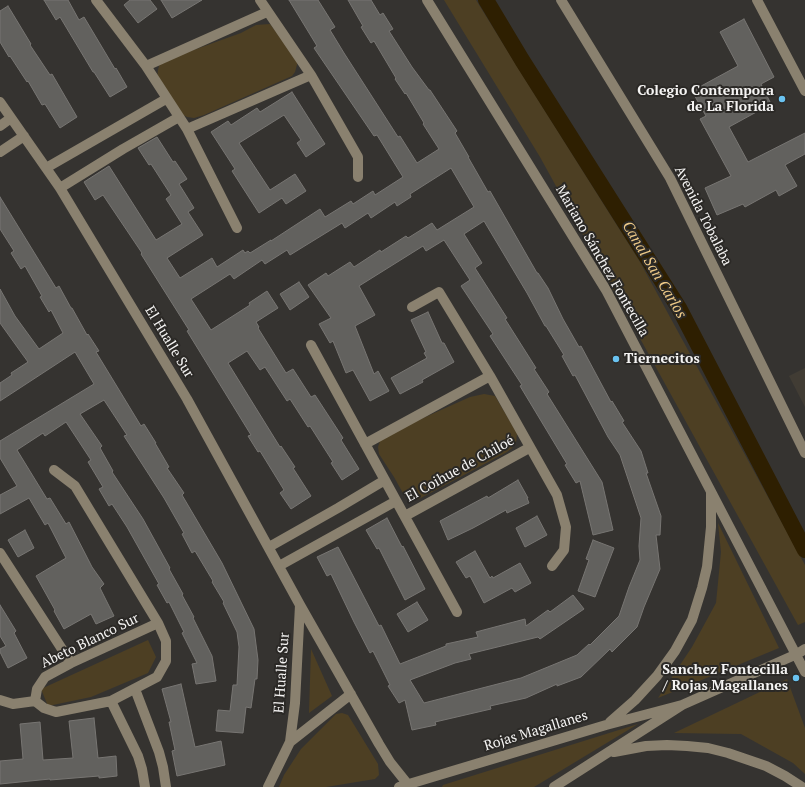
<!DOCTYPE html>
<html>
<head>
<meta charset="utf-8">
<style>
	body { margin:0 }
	canvas { display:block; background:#353330 }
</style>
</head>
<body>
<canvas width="805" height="787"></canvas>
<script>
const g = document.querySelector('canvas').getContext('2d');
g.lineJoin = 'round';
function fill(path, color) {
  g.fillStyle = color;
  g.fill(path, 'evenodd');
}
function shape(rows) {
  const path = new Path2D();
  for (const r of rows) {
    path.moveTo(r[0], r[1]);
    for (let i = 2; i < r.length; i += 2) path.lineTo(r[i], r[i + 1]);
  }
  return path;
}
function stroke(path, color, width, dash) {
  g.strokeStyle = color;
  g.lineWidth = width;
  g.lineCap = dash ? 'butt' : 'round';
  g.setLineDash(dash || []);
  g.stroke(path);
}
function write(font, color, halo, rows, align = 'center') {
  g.font = font + ' "PT Serif",serif';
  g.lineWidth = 4;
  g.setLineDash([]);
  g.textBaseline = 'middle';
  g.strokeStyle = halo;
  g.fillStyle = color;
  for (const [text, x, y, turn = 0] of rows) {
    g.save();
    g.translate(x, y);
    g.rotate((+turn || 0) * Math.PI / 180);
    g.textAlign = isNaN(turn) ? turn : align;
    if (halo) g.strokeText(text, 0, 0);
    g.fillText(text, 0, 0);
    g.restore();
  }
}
fill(shape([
	[805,368,805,407,789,376]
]), '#413c34');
fill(shape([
	[444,0,476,0,523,76,640,262,805,565,805,622,798,625,540,157],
	[270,24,298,61,295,72,292,76,204,115,194,118,187,117,183,115,157,78,158,70,160,62,241,33,256,25],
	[484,394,495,396,517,433,516,443,512,448,507,452,419,499,413,500,404,495,394,477,379,454,378,447,381,438,392,432,470,397],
	[718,523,779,648,658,698,692,647,716,603,721,552],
	[148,640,156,657,148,673,91,697,48,706,41,689],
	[311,649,332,696,309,713],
	[787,679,805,728,805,774,793,763,741,734,674,733],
	[342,713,348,715,378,764,379,775,375,779,326,787,279,787,284,775,301,749,336,714],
	[638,724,534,787,442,787,443,785]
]), '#4d3f23');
stroke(shape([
	[486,0,522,60,679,308,805,550]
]), '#2e1f01', 16);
const building = shape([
	[44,0,68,0,79,20,84,17,115,69,116,68,127,87,110,97,94,72,93,72,60,17,56,20,44,0],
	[130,0,150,0,157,9,138,23,124,5,130,0],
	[161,0,202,0,172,18,161,0],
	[289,0,318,0,335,27,330,30,344,53,398,137,400,136,417,163,439,149,423,124,424,123,406,93,405,94,395,79,396,78,374,41,371,43,361,27,363,26,348,0,371,0,380,15,383,13,393,29,389,31,412,67,429,90,430,90,457,131,455,133,469,157,468,157,488,192,490,191,537,273,538,273,548,288,563,319,579,347,581,346,611,402,612,401,624,421,622,422,641,451,648,473,646,473,661,516,660,535,656,535,660,569,644,607,637,627,612,652,610,649,581,677,557,686,557,684,526,698,490,706,491,709,435,722,436,725,412,730,405,700,399,703,388,686,390,685,373,651,370,653,354,622,331,574,327,576,317,557,338,547,379,626,381,625,400,664,446,646,446,644,478,637,476,632,525,619,526,626,548,610,550,612,573,595,584,609,540,639,538,637,469,654,471,659,455,663,410,680,424,703,521,678,577,655,589,644,590,645,619,616,629,587,640,560,639,546,641,518,620,455,608,437,575,375,573,376,562,356,564,355,546,326,545,326,527,293,484,221,464,234,482,263,475,268,507,318,505,319,536,368,534,369,549,392,547,394,602,482,613,530,593,535,580,481,576,483,565,465,567,464,520,386,522,385,490,336,493,334,461,286,470,280,444,240,426,251,423,246,359,286,375,315,355,326,374,374,378,371,389,391,370,401,353,370,346,373,333,341,330,343,319,324,331,318,308,285,326,273,328,276,350,262,354,267,380,250,381,252,406,236,408,238,432,223,437,230,474,207,451,168,410,194,411,197,397,206,395,202,371,218,368,213,345,228,342,223,290,255,287,250,265,264,262,260,234,279,230,274,191,299,211,330,250,305,249,303,267,291,278,308,256,322,259,327,258,328,286,373,293,369,311,397,315,395,343,438,341,440,359,469,342,480,331,463,333,462,310,426,308,427,290,399,287,401,265,367,260,370,247,351,228,363,280,447,281,446,295,467,293,468,311,496,291,509,280,493,284,490,260,451,258,452,248,436,251,435,187,331,189,330,141,254,142,253,103,195,95,200,84,182,109,166,156,240,182,224,166,199,171,195,151,164,149,165,138,148,157,137,173,162,175,161,187,179,179,184,194,208,188,212,203,235,167,258,180,278,212,258,217,267,243,250,245,253,248,251,250,253,271,240,271,241,320,209,325,217,351,201,353,204,373,191,375,195,403,177,377,135,374,136,314,48,317,46,289,0],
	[8,6,31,44,30,45,50,75,52,74,77,117,60,128,45,104,42,105,28,81,27,82,10,56,9,57,0,42,0,11,8,6],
	[744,19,774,77,761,84,771,104,729,127,748,162,805,133,805,154,785,165,797,186,779,196,776,190,745,207,743,204,717,215,705,188,731,176,700,119,706,116,692,91,738,66,720,32,744,19],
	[292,92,325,144,306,157,297,143,301,140,284,115,239,143,270,190,295,174,306,191,286,204,282,198,259,213,232,171,235,169,211,132,228,121,231,125,257,108,260,112,292,92],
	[0,197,56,288,59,286,71,308,72,308,87,335,88,334,99,351,96,352,141,426,144,424,156,443,155,443,169,467,167,468,184,493,182,495,222,563,254,629,258,660,257,679,255,679,251,708,246,707,243,733,216,731,218,710,230,711,233,685,237,685,239,647,237,632,223,603,224,602,212,582,213,581,195,551,192,553,182,534,184,533,164,498,124,436,127,435,104,400,80,414,102,446,100,448,113,471,112,472,143,519,170,568,169,569,183,594,182,595,194,617,193,618,212,656,216,681,196,684,192,664,197,663,182,633,184,632,169,602,167,603,157,585,159,584,127,527,112,504,109,506,99,489,103,487,88,462,91,460,66,422,45,436,43,433,17,450,47,499,50,498,66,524,69,522,92,567,104,584,100,588,114,616,96,624,91,614,64,629,54,611,55,610,36,576,66,558,48,523,45,525,29,498,0,514,0,495,17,486,0,458,0,441,94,384,75,352,0,401,0,383,12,375,11,373,28,362,0,323,0,289,15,316,39,349,63,333,51,310,49,312,40,297,42,296,25,266,21,269,11,253,14,251,0,229,0,197],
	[299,282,309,297,290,310,280,294,299,282],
	[428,312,442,343,444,343,454,362,422,380,423,382,400,394,391,378,427,358,424,353,426,352,411,320,428,312],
	[518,480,528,498,527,498,529,503,507,513,506,510,473,528,448,540,440,521,487,496,488,498,518,480],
	[537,516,547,535,525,547,516,528,537,516],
	[387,518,402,547,403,546,425,589,405,600,379,548,377,549,366,530,387,518],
	[25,530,34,548,18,557,8,540,25,530],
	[593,540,614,548,595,597,578,591,589,560,586,559,593,540],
	[475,551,490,578,492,576,493,578,520,563,531,583,515,592,512,588,484,603,470,576,466,578,456,562,475,551],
	[417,602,428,620,408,632,397,614,417,602],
	[0,605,16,631,14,633,27,658,8,668,0,652,0,649,6,646,0,636,0,605],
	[181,684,195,747,221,741,225,765,177,776,172,751,175,750,169,722,171,722,162,689,181,684],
	[94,718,98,758,116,756,117,776,99,778,99,776,50,780,50,779,0,784,0,761,23,759,20,724,40,722,43,760,73,758,69,721,94,718]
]);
fill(building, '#62615e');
stroke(building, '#777572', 1);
stroke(shape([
	[96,0,146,66,187,129,237,228],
	[260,0,311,75,358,157,358,177],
	[427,0,606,290,805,672],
	[561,0,670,178,805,453],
	[757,0,805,91],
	[146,66,267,12],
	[0,102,60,188,187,399,300,605,379,744,390,762,410,787],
	[0,126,11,118],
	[187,129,311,75],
	[0,152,24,136],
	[46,168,166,99],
	[60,188,123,149,179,117],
	[412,307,439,292,490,376,557,495,566,527,564,550,552,566],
	[311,345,457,612],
	[365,444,490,376],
	[405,516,529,448],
	[269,547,338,508,385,480],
	[0,553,71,663],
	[279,566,396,501],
	[135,689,159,752,163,767,166,787],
	[0,700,13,704,35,701],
	[35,701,44,708,56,712,111,701,157,677,166,661,166,641,158,623,75,486,54,470],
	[35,701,37,689,45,677,71,663,158,623],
	[111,701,138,756,142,769,145,787],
	[610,722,635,700,657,676,675,651,692,620,702,588,707,567,711,527,711,492],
	[290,742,351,694],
	[614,752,646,746,667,745,687,746,708,748,728,753,766,766,785,776,802,787],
	[268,787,290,742,295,703,300,605],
	[399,787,606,725,682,705],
	[554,787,682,705,797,654,805,649]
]), '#8a816f', 10);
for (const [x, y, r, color] of [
	[782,99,4,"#6ac3f1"],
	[616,359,4,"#6ac3f1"],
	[796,678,4,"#6ac3f1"]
]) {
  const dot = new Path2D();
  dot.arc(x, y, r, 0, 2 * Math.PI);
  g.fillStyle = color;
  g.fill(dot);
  stroke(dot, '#2b2926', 1.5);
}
write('bold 14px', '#f5f4f3', '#2b2926', [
	["Colegio Contempora",774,91],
	["de La Florida",774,107],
	["Tiernecitos",624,359,"left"],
	["Sanchez Fontecilla",788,670],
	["/ Rojas Magallanes",788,686]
], 'right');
write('14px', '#f5f4f3', '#2b2926', [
	["Avenida Tobalaba",703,216,63],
	["Mariano Sánchez Fontecilla",602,261,60],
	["El Hualle Sur",169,342,59],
	["El Coihue de Chiloé",460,469,-29],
	["Abeto Blanco Sur",90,641,-26],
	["El Hualle Sur",282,673,-86],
	["Rojas Magallanes",536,731,-17]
]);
write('italic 15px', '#edc987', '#2b2926', [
	["Canal San Carlos",654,270,59]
]);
</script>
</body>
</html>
